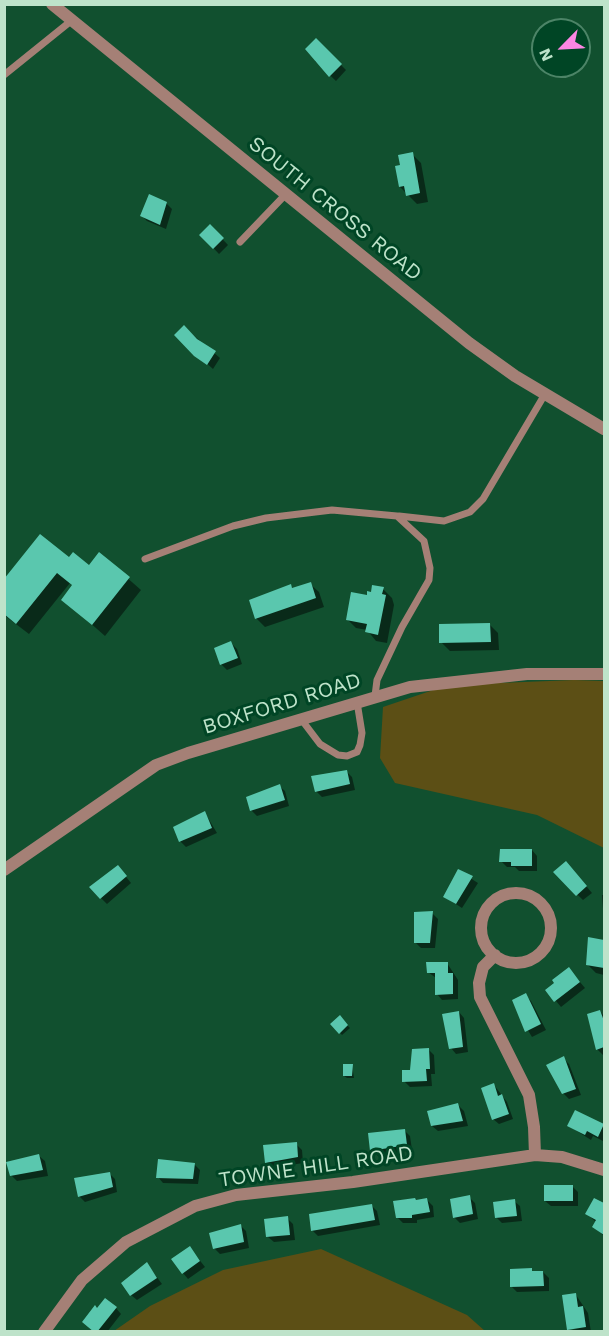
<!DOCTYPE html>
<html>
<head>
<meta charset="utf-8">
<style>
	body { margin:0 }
	#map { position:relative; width:609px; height:1336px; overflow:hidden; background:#11502f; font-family:"Work Sans",sans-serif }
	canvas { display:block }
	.frame { position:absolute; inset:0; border:6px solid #bee3ca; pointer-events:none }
	.north { position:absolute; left:531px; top:18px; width:60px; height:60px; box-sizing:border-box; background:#004525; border:2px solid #4c8467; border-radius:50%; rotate:246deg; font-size:16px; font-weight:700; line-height:24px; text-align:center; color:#bee3ca }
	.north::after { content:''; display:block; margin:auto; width:21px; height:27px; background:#fc86e3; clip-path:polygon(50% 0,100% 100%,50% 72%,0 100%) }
</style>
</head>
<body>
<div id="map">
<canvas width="609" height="1336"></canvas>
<div class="frame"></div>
<div class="north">N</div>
</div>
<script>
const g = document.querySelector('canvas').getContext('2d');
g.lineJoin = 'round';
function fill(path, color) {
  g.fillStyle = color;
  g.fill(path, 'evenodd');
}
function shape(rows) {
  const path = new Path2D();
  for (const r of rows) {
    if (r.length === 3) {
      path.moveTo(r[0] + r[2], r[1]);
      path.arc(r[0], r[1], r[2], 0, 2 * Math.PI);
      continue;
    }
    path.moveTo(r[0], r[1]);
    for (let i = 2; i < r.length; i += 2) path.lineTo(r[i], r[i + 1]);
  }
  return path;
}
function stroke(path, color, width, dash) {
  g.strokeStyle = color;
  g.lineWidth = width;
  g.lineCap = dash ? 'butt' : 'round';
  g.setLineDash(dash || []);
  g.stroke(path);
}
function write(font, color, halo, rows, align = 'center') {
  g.font = font + ' "Work Sans",sans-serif';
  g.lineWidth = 6;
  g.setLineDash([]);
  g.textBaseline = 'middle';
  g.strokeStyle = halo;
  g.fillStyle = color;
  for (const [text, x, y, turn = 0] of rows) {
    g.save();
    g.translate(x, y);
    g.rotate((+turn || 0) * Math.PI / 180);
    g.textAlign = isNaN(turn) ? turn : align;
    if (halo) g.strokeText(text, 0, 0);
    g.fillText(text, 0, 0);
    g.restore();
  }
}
fill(shape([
	[574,680,604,681,604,848,537,815,395,783,380,758,383,707,448,685],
	[321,1249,467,1315,485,1331,114,1331,150,1306,223,1270]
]), '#5c4f15');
fill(shape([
	[316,40,346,70,336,81,315,61],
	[412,154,421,163,428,202,417,204,400,187,402,167],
	[166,203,172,209,166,229,147,221,141,215],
	[210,226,228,245,219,254,201,235],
	[184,327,220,358,213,369,182,341],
	[100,554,141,590,105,636,63,599,73,586,70,583,29,634,4,615,4,581,70,559,89,567],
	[310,584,319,592,324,607,265,627,256,618,290,586,294,589],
	[383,589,392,598,394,605,387,643,376,641,367,630,356,628,347,619,368,597],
	[490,625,498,633,499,650,450,651,441,642],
	[231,643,237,649,242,664,227,670,221,664],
	[346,771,352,777,355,790,322,797,316,791],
	[279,786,285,791,289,806,257,816,251,810],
	[205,813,217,833,186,847,180,841],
	[532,850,537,856,537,871,519,871,515,867,507,867,501,861],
	[572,869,592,893,583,900,555,873],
	[459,871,478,883,462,908,445,897],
	[123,873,131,883,107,904,101,898],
	[602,895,604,895,604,923,604,922],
	[432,913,438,919,435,948,421,948,416,943],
	[589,939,604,941,604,975,596,973,587,964],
	[447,963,458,980,458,999,442,1000,437,994,436,978,428,972],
	[574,975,585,988,561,1007,547,990],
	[525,995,531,1001,546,1030,532,1037,518,1014],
	[600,1011,604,1016,603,1055,597,1049],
	[459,1012,464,1018,468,1052,456,1054,451,1048],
	[340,1018,350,1028,342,1035,332,1024],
	[429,1050,434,1055,435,1074,431,1074,432,1086,410,1087,404,1081],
	[563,1058,569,1064,581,1095,569,1099,563,1093],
	[352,1065,354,1078,347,1078,344,1076],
	[494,1085,507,1102,513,1119,499,1124,493,1119],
	[458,1105,464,1111,468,1126,438,1131,432,1126],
	[603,1125,603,1141,593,1136,591,1140,569,1126],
	[404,1130,410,1136,412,1150,378,1156,372,1150],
	[296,1144,302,1150,303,1163,272,1168,266,1162],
	[39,1156,45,1161,48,1176,17,1181,11,1175],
	[194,1164,200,1170,198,1184,163,1183,158,1177],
	[109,1173,115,1179,117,1192,85,1202,79,1196],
	[572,1186,578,1192,578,1206,551,1206,545,1201],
	[469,1197,475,1203,478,1219,460,1223,454,1217],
	[427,1200,433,1206,434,1217,417,1220,417,1223,403,1223,397,1217,417,1201],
	[595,1200,604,1205,604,1236,594,1227,596,1222,587,1214],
	[514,1201,520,1206,522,1221,502,1223,496,1217],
	[372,1206,377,1211,380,1225,318,1236,312,1230],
	[287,1218,293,1224,295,1240,274,1242,268,1237],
	[240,1225,246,1231,249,1248,220,1254,214,1248],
	[190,1248,205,1267,188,1279,183,1273],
	[147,1264,162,1284,137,1300,131,1295],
	[531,1270,534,1273,543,1272,549,1278,549,1291,517,1292,511,1286],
	[576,1295,588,1313,591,1332,569,1329],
	[116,1308,121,1314,107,1332,94,1332]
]), '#0007');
fill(shape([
	[316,38,342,64,329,77,305,49],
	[413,152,420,193,406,196,404,186,399,187,395,166,400,165,398,155],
	[149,194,167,202,160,225,140,216],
	[210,224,224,238,213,249,199,235],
	[184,325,197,339,216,351,207,365,194,356,174,335],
	[40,534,69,557,73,552,89,565,99,552,130,577,92,625,61,600,72,585,57,573,16,624,4,614,4,579],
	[311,582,316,598,255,619,249,600,291,584,292,588],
	[372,585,384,587,382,594,386,595,378,635,365,632,367,624,346,620,351,592,367,595,367,591,371,592],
	[490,623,491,642,439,643,439,624],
	[231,641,238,658,220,665,214,648],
	[347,770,350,784,315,792,311,776],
	[280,784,285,800,250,811,246,797],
	[205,811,212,828,179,842,173,827],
	[500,849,532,849,532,866,511,866,511,862,499,862],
	[566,861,587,886,576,896,553,872],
	[118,865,127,876,100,899,89,887],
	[458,869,473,876,456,904,443,897],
	[433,911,430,943,414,943,414,912],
	[588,937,604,940,604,968,586,965],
	[426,962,448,962,448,973,453,973,453,994,435,995,435,973,427,973],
	[569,967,580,982,554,1002,545,990,554,983,552,980],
	[526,993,541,1024,525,1032,512,1000],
	[600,1010,604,1021,604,1047,596,1050,587,1014],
	[459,1011,463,1047,449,1049,442,1014],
	[340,1015,348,1025,339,1034,330,1024],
	[429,1048,430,1069,426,1069,427,1081,402,1082,402,1070,410,1070,412,1049],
	[564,1056,576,1089,562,1094,546,1065],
	[343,1064,353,1064,352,1076,343,1076],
	[494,1083,498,1096,502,1094,509,1114,492,1120,481,1088],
	[458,1103,463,1121,431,1126,427,1111],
	[575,1110,604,1124,598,1137,587,1131,585,1135,567,1126],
	[405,1129,407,1145,370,1151,368,1133],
	[297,1142,298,1157,265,1163,263,1145],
	[39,1154,43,1170,10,1176,6,1162],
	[158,1159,195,1163,193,1179,156,1178],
	[110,1172,113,1187,78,1197,74,1178],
	[544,1185,573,1185,573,1201,544,1201],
	[470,1195,473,1214,453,1218,450,1199],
	[415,1198,416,1200,427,1198,430,1212,412,1215,412,1218,396,1218,393,1201],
	[594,1198,604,1203,604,1235,592,1227,596,1220,585,1214],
	[515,1199,517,1216,495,1218,493,1202],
	[372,1204,375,1220,311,1231,309,1214],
	[288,1216,290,1235,266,1237,264,1219],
	[241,1224,244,1242,213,1249,209,1233],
	[190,1246,200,1261,182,1274,171,1259],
	[147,1262,157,1278,130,1296,121,1283],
	[532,1268,532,1271,543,1271,544,1286,510,1287,510,1269],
	[576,1293,578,1307,583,1306,586,1327,567,1330,562,1295],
	[105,1298,117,1307,97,1332,94,1332,82,1322,95,1305,97,1308]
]), '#5ac7ae');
stroke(shape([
	[4,75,71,21],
	[240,242,286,194],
	[399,516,444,521,470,512,483,499,545,394],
	[145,559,233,526,266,518,332,510,397,516,424,541,430,568,429,580,402,627,377,680,375,696],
	[301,719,320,744,338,755,347,756,357,752,360,745,362,733,357,702]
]), '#a58076', 7);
stroke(shape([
	[52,4,469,343,515,376,604,429],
	[4,870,156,765,188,753,410,687,527,674,604,674],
	[516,928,35],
	[495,955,483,967,479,983,480,997,529,1095,534,1127,535,1155],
	[44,1332,82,1280,126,1242,195,1206,236,1195,353,1182,535,1155,562,1157,604,1170]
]), '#a58076', 12);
write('21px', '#bee3ca', '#004525', [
	["SOUTH CROSS ROAD",335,209,39],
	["BOXFORD ROAD",282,704,-17],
	["TOWNE HILL ROAD",316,1167,-8]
]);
</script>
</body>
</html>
